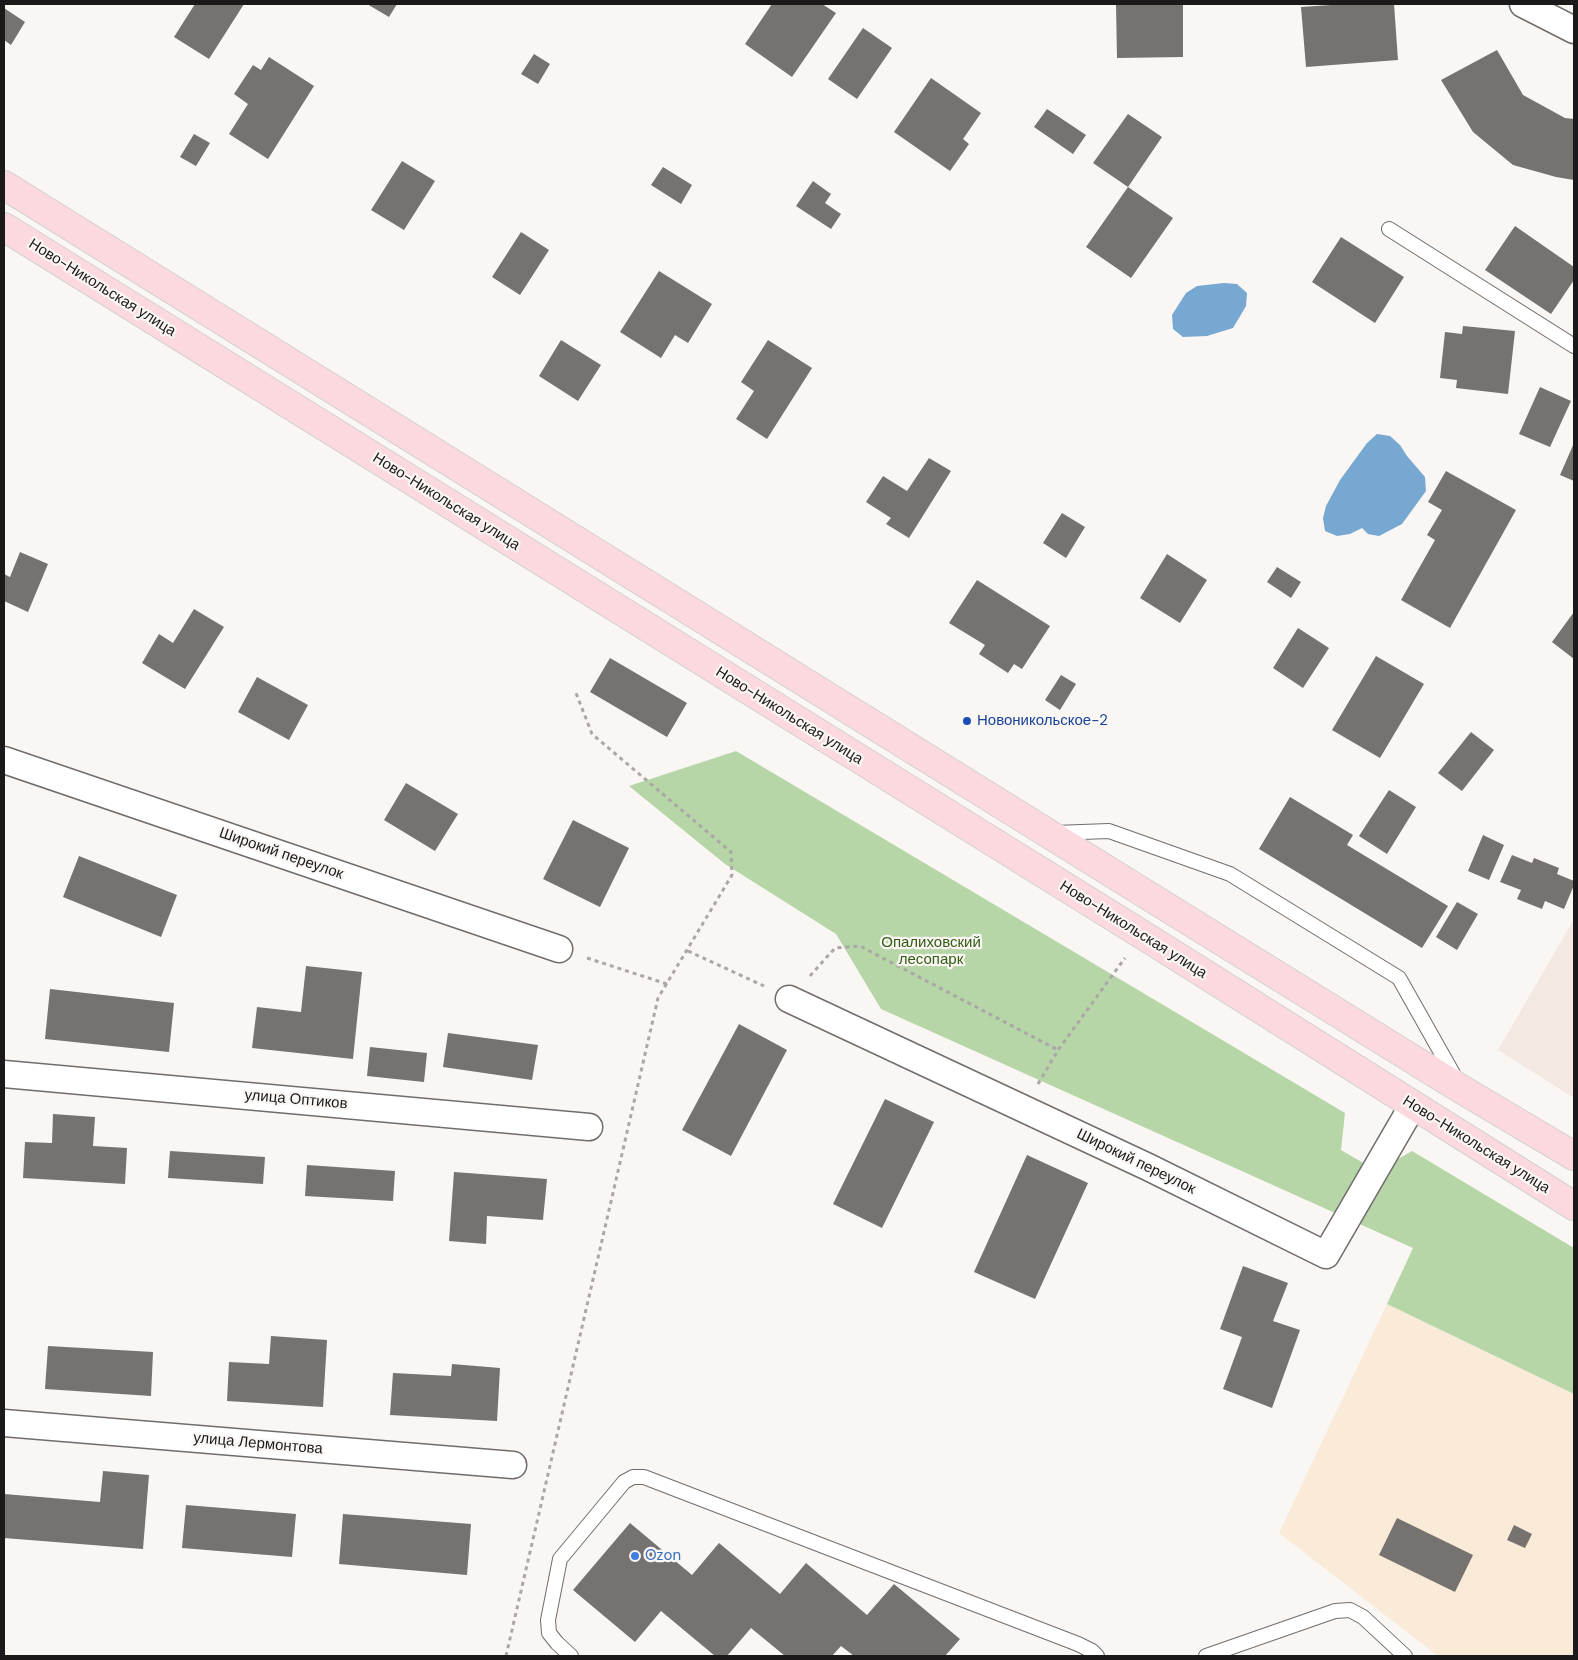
<!DOCTYPE html>
<html>
<head>
<meta charset="utf-8">
<style>
	body { margin:0 }
	#map { position:relative; width:1578px; height:1660px; overflow:hidden; background:#faf6f4; font-family:"DM Sans",sans-serif }
	canvas { display:block }
	.frame { position:absolute; inset:0; border:5px solid #1b1919; pointer-events:none }
</style>
</head>
<body>
<div id="map">
<canvas width="1578" height="1660"></canvas>
<div class="frame"></div>
</div>
<script>
const g = document.querySelector('canvas').getContext('2d');
g.lineJoin = 'round';
function fill(path, color) {
  g.fillStyle = color;
  g.fill(path, 'evenodd');
}
function shape(rows) {
  const path = new Path2D();
  for (const r of rows) {
    path.moveTo(r[0], r[1]);
    for (let i = 2; i < r.length; i += 2) path.lineTo(r[i], r[i + 1]);
  }
  return path;
}
function stroke(path, color, width, dash) {
  g.strokeStyle = color;
  g.lineWidth = width;
  g.lineCap = dash ? 'butt' : 'round';
  g.setLineDash(dash || []);
  g.stroke(path);
}
function write(font, color, halo, rows, align = 'center') {
  g.font = font + ' "DM Sans",sans-serif';
  g.lineWidth = 4.5;
  g.setLineDash([]);
  g.textBaseline = 'middle';
  g.strokeStyle = halo;
  g.fillStyle = color;
  for (const [text, x, y, turn = 0] of rows) {
    g.save();
    g.translate(x, y);
    g.rotate((+turn || 0) * Math.PI / 180);
    g.textAlign = isNaN(turn) ? turn : align;
    if (halo) g.strokeText(text, 0, 0);
    g.fillText(text, 0, 0);
    g.restore();
  }
}
fill(shape([
	[1574,919,1574,1098,1498,1050]
]), '#f4e8e3');
fill(shape([
	[1387,1304,1574,1394,1574,1656,1438,1656,1279,1533]
]), '#f9ebd7');
fill(shape([
	[736,751,1345,1113,1341,1150,1377,1171,1412,1151,1574,1248,1574,1394,1387,1304,1413,1248,881,1009,836,934,725,864,629,786]
]), '#b7d6a8');
fill(shape([
	[1224,283,1237,284,1247,293,1246,306,1233,328,1207,336,1183,337,1173,329,1172,315,1186,293,1197,286],
	[1377,434,1390,436,1400,445,1407,456,1425,477,1426,491,1402,524,1379,536,1368,534,1362,528,1350,534,1337,536,1325,531,1323,518,1326,506,1340,480,1367,443]
]), '#76a8d2');
fill(shape([
	[195,4,244,4,209,59,174,37],
	[367,4,397,4,389,17],
	[772,4,822,4,836,13,792,77,745,44],
	[1116,4,1183,4,1183,57,1117,58],
	[1346,4,1394,4,1398,60,1306,67,1301,7],
	[4,8,25,22,11,45,4,40],
	[863,28,892,48,857,99,828,79],
	[1497,50,1523,95,1565,118,1574,119,1574,180,1556,177,1513,165,1473,132,1441,80],
	[534,54,550,64,538,84,521,74],
	[269,57,314,86,268,159,229,134,248,104,234,94,253,65,261,70],
	[931,78,981,113,963,139,969,144,950,171,894,132],
	[1047,109,1086,135,1073,154,1034,127],
	[1128,114,1162,137,1128,187,1093,163],
	[194,134,210,143,196,166,180,157],
	[402,161,435,181,404,230,371,210],
	[663,167,692,185,681,204,651,185],
	[813,181,831,194,825,203,841,214,831,229,796,206],
	[1128,187,1173,218,1131,278,1086,247],
	[1515,226,1574,267,1574,280,1551,314,1485,270],
	[521,232,549,250,520,295,492,277],
	[1341,237,1404,277,1375,323,1312,282],
	[659,271,712,304,688,343,675,335,661,358,620,332],
	[1463,326,1515,331,1508,394,1456,388,1457,380,1440,378,1445,332,1462,334],
	[561,340,601,365,578,401,539,376],
	[768,340,812,368,767,439,736,419,754,391,741,382],
	[1540,387,1571,401,1550,447,1519,434],
	[1574,443,1574,481,1560,475],
	[929,458,951,471,909,538,886,524,891,518,866,502,883,476,907,491],
	[1446,471,1516,510,1450,628,1401,600,1435,540,1427,535,1442,510,1428,502],
	[1062,513,1085,527,1066,558,1043,543],
	[20,552,48,564,28,612,4,601,4,574,10,577],
	[1167,554,1207,580,1180,623,1140,598],
	[1277,567,1301,582,1291,598,1267,582],
	[977,580,1050,626,1022,669,1014,664,1008,673,979,654,985,645,949,623],
	[194,609,224,627,185,689,142,663,159,634,173,643],
	[1574,612,1574,659,1552,642],
	[1298,628,1329,648,1303,688,1273,668],
	[1376,656,1424,684,1380,758,1332,730],
	[610,658,687,703,667,737,590,692],
	[1061,675,1076,684,1060,710,1045,700],
	[257,677,308,705,289,740,238,712],
	[1471,732,1494,750,1462,791,1438,773],
	[406,783,458,814,435,851,384,820],
	[1389,790,1416,807,1387,854,1359,836],
	[1290,797,1353,835,1347,845,1448,906,1422,948,1259,849],
	[573,820,629,848,600,907,543,879],
	[1483,835,1504,845,1489,880,1468,871],
	[1512,855,1532,863,1534,858,1559,868,1557,874,1574,881,1574,885,1564,909,1545,901,1542,909,1517,899,1521,890,1500,882],
	[79,856,177,895,161,937,63,897],
	[1457,902,1478,914,1457,950,1436,937],
	[306,966,362,972,353,1059,252,1048,257,1007,301,1012],
	[50,989,174,1003,169,1052,45,1039],
	[739,1024,787,1050,731,1156,682,1130],
	[448,1033,538,1045,532,1080,443,1067],
	[370,1047,427,1053,424,1082,367,1076],
	[885,1099,934,1122,882,1228,833,1204],
	[53,1114,95,1117,93,1146,127,1148,125,1184,23,1178,25,1142,52,1143],
	[170,1151,265,1157,263,1184,168,1178],
	[1027,1155,1088,1183,1035,1299,974,1272],
	[307,1165,395,1171,393,1201,305,1196],
	[454,1172,547,1179,543,1220,487,1216,486,1244,449,1241],
	[1243,1266,1288,1283,1273,1321,1300,1330,1272,1408,1223,1389,1242,1337,1220,1329],
	[271,1336,327,1340,323,1407,227,1401,229,1362,269,1364],
	[48,1346,153,1352,151,1396,45,1389],
	[452,1364,500,1368,497,1421,390,1415,393,1373,451,1376],
	[103,1471,149,1475,143,1549,4,1538,4,1494,100,1502],
	[186,1505,296,1514,292,1557,182,1548],
	[343,1514,471,1524,467,1575,339,1564],
	[1397,1518,1473,1555,1455,1592,1379,1555],
	[630,1523,692,1575,719,1543,780,1594,806,1563,867,1615,894,1584,960,1639,945,1656,854,1656,841,1646,832,1656,785,1656,751,1628,727,1656,715,1656,661,1611,635,1642,573,1590],
	[1514,1525,1532,1534,1525,1548,1507,1540]
]), '#757270');
const service = shape([
	[1389,229,1574,346],
	[1054,833,1109,831,1230,874,1399,978,1456,1079],
	[571,1656,557,1643,549,1633,548,1620,560,1559,624,1482,633,1477,644,1477,1078,1644,1092,1651,1097,1656],
	[1206,1656,1335,1611,1350,1610,1363,1617,1405,1656]
]);
const minor = shape([
	[1523,4,1574,30],
	[4,760,559,949],
	[789,999,1148,1167,1326,1255,1413,1105],
	[4,1074,589,1127],
	[4,1423,513,1465]
]);
const primary = shape([
	[4,185,1165,906,1461,1089,1574,1156],
	[4,227,1146,937,1574,1206]
]);
stroke(service, '#706d6c', 16);
stroke(minor, '#706d6c', 29);
stroke(primary, '#d1d1d1', 30);
stroke(shape([
	[688,951,764,986],
	[587,958,667,984],
	[810,976,835,948,860,946,1058,1050],
	[1038,1084,1058,1050,1125,958],
	[506,1656,658,998,732,875,731,852,592,734,576,693]
]), '#aba7a6', 3, [4, 4]);
stroke(service, '#fff', 14);
stroke(minor, '#fff', 26);
stroke(primary, '#fcd9df', 28);
for (const [x, y, r, color] of [
	[967,721,5,"#1a4fb4"],
	[635,1556,5,"#3f7fe0"]
]) {
  const dot = new Path2D();
  dot.arc(x, y, r, 0, 2 * Math.PI);
  g.fillStyle = color;
  g.fill(dot);
  stroke(dot, '#faf6f4', 2);
}
write('15px', '#1b1919', '#faf6f4', [
	["Ново-Никольская улица",102,288,32],
	["Ново-Никольская улица",446,502,32],
	["Ново-Никольская улица",789,716,32],
	["Широкий переулок",281,854,19],
	["Ново-Никольская улица",1133,930,32],
	["улица Оптиков",296,1100,5],
	["Ново-Никольская улица",1476,1145,32],
	["Широкий переулок",1136,1162,26],
	["улица Лермонтова",258,1444,5]
]);
write('15px', '#164399', '#faf6f4', [
	["Новоникольское-2",977,721]
], 'left');
write('15px', '#325d14', '#faf6f4', [
	["Опалиховский",931,943],
	["лесопарк",931,960]
]);
write('15px', '#366cbe', '#faf6f4', [
	["Ozon",645,1556]
], 'left');
</script>
</body>
</html>
